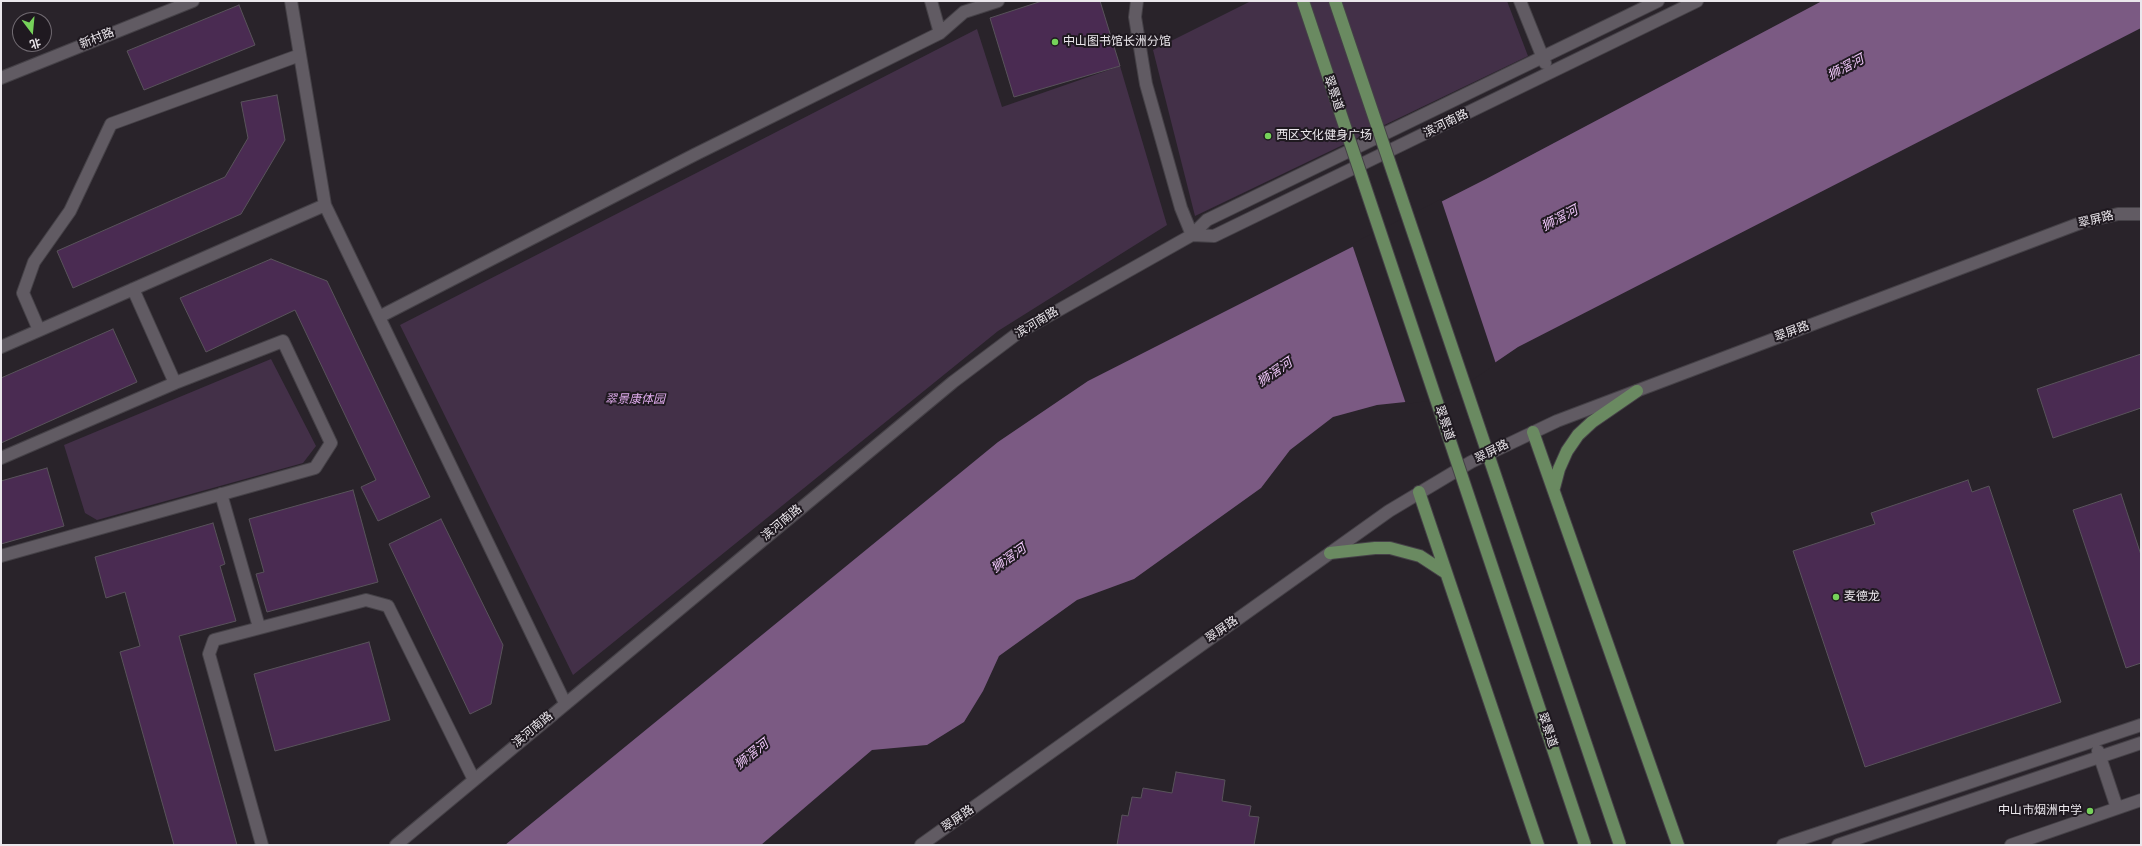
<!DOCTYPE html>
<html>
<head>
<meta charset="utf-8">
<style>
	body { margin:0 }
	#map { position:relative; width:2142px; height:846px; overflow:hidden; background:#29232a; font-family:"Source Serif 4","Noto Sans SC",serif }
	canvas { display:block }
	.frame { position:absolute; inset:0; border:2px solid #ebe7ec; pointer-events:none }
	.north { position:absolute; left:12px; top:12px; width:40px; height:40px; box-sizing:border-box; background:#1f1920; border:1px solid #716b72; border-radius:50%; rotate:164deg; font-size:11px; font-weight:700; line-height:16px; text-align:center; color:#ebe7ec }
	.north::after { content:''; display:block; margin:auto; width:14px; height:18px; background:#76d25a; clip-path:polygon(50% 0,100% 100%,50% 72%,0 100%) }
</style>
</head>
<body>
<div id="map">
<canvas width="2142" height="846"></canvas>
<div class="frame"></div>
<div class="north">北</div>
</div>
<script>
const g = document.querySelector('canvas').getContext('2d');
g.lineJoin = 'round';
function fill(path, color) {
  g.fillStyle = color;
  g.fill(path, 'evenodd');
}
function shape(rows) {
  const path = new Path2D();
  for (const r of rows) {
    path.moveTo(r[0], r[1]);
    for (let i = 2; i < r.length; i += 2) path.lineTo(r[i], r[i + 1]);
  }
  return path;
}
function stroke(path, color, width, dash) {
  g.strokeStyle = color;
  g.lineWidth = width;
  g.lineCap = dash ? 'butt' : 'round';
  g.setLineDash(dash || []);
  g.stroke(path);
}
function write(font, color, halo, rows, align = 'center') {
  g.font = font + ' "Source Serif 4","Noto Sans SC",serif';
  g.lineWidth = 4;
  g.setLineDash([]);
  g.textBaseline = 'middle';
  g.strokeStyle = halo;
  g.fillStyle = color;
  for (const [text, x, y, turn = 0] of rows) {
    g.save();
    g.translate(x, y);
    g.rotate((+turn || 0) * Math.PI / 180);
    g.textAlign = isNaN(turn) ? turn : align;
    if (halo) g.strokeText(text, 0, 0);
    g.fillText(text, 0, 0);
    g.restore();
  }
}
fill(shape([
	[1251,1,1507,1,1528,56,1195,216,1153,50],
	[977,29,1002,107,1120,66,1167,225,998,331,573,675,400,325],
	[271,359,316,446,303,463,97,520,85,513,64,445]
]), '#433048');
fill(shape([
	[1822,1,2141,1,2141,28,1518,347,1443,398,1377,405,1333,417,1290,450,1261,488,1134,579,1077,600,999,656,983,691,964,722,927,745,872,750,761,845,505,845,998,442,1088,381,1486,179]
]), '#7b5a83');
fill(shape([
	[1441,199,1496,364,1444,399,1406,404,1352,244]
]), '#29232a');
const building = shape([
	[1042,1,1100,1,1120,66,1014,97,990,18,1042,1],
	[239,5,255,45,144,90,127,51,239,5],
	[277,95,285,140,241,214,73,288,57,251,225,177,248,138,241,102,277,95],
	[271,259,327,281,430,497,378,521,361,487,376,480,295,310,206,352,180,298,271,259],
	[113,329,137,382,1,443,1,378,113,329],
	[2141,354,2141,408,2053,438,2037,389,2141,354],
	[47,468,64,526,1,544,1,481,47,468],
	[1968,480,1972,492,1989,486,2061,702,1865,767,1793,551,1875,524,1871,513,1968,480],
	[353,490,378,582,267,612,256,574,264,572,249,519,353,490],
	[2121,494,2141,555,2141,663,2126,668,2073,510,2121,494],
	[441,519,503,645,491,704,470,714,389,544,441,519],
	[213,523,225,564,220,566,236,621,179,636,237,845,174,845,120,652,140,646,125,592,106,598,95,557,213,523],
	[369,642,390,720,275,751,254,674,369,642],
	[1176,772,1225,780,1222,801,1251,806,1249,816,1259,817,1254,845,1117,845,1122,815,1128,816,1132,797,1141,798,1143,788,1172,793,1176,772]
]);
fill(building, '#4a2b52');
stroke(building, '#59535b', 1);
const minor = shape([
	[291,1,325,205,565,703],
	[931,1,940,33],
	[1137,1,1135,17,1146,84,1181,208,1192,235],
	[1520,1,1545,63],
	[1,78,193,1],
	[1192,235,1214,236,1697,1],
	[133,289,175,383],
	[379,317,694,155,940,33,964,12,998,1],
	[39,330,23,293,34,262,70,211,111,124,300,55],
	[1,347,325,205],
	[1,458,175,383,283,341,331,443,315,468,1,556],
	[221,494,259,627],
	[2098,751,2117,808],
	[262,845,209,654,214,640,366,600,388,606,474,780],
	[396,845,953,382,1018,333,1192,235,1207,220,1658,1],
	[921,845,1389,511,1471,462,1557,421,2083,222,2118,214,2141,214],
	[1783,845,2141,725],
	[1838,845,2141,743],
	[2011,845,2141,800]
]);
const major = shape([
	[1533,432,1678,845],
	[1554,488,1559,469,1567,451,1578,435,1592,422,1637,391],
	[1419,492,1538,845],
	[1330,553,1375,548,1390,548,1420,556,1446,573]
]);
stroke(minor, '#454147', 14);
stroke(major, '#454147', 14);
stroke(minor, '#615b63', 12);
stroke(major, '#6a8a61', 12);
const majorBridge = shape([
	[1303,1,1585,845],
	[1335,1,1620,845]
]);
stroke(majorBridge, '#454147', 14, []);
stroke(majorBridge, '#6a8a61', 12);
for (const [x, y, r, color] of [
	[1055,42,4,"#76d25a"],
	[1268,136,4,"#76d25a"],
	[1836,597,4,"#76d25a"],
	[2090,811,4,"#76d25a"]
]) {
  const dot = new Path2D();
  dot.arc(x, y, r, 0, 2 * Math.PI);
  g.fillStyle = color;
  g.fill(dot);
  stroke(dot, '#1f1920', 1.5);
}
write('12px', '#ebe7ec', '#1f1920', [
	["新村路",97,39,-22],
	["翠景道",1333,93,71],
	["滨河南路",1446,124,-26],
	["翠屏路",2096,220,-14],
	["滨河南路",1037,323,-31],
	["翠屏路",1792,332,-21],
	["翠景道",1444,423,71],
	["翠屏路",1492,452,-27],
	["滨河南路",782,523,-40],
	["翠屏路",1222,630,-35],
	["滨河南路",533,730,-40],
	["翠景道",1547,730,71],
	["翠屏路",958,819,-35]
]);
write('12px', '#ebe7ec', '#1f1920', [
	["中山图书馆长洲分馆",1063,42],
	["西区文化健身广场",1276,136],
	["麦德龙",1844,597],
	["中山市烟洲中学",2082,811,"right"]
], 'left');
write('italic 12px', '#deaaeb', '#1f1920', [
	["翠景康体园",635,400]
]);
write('italic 13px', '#f2c8fc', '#1f1920', [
	["狮滘河",1846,68,-28],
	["狮滘河",1560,219,-28],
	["狮滘河",1275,373,-34],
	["狮滘河",1009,559,-35],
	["狮滘河",752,755,-39]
]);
</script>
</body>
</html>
